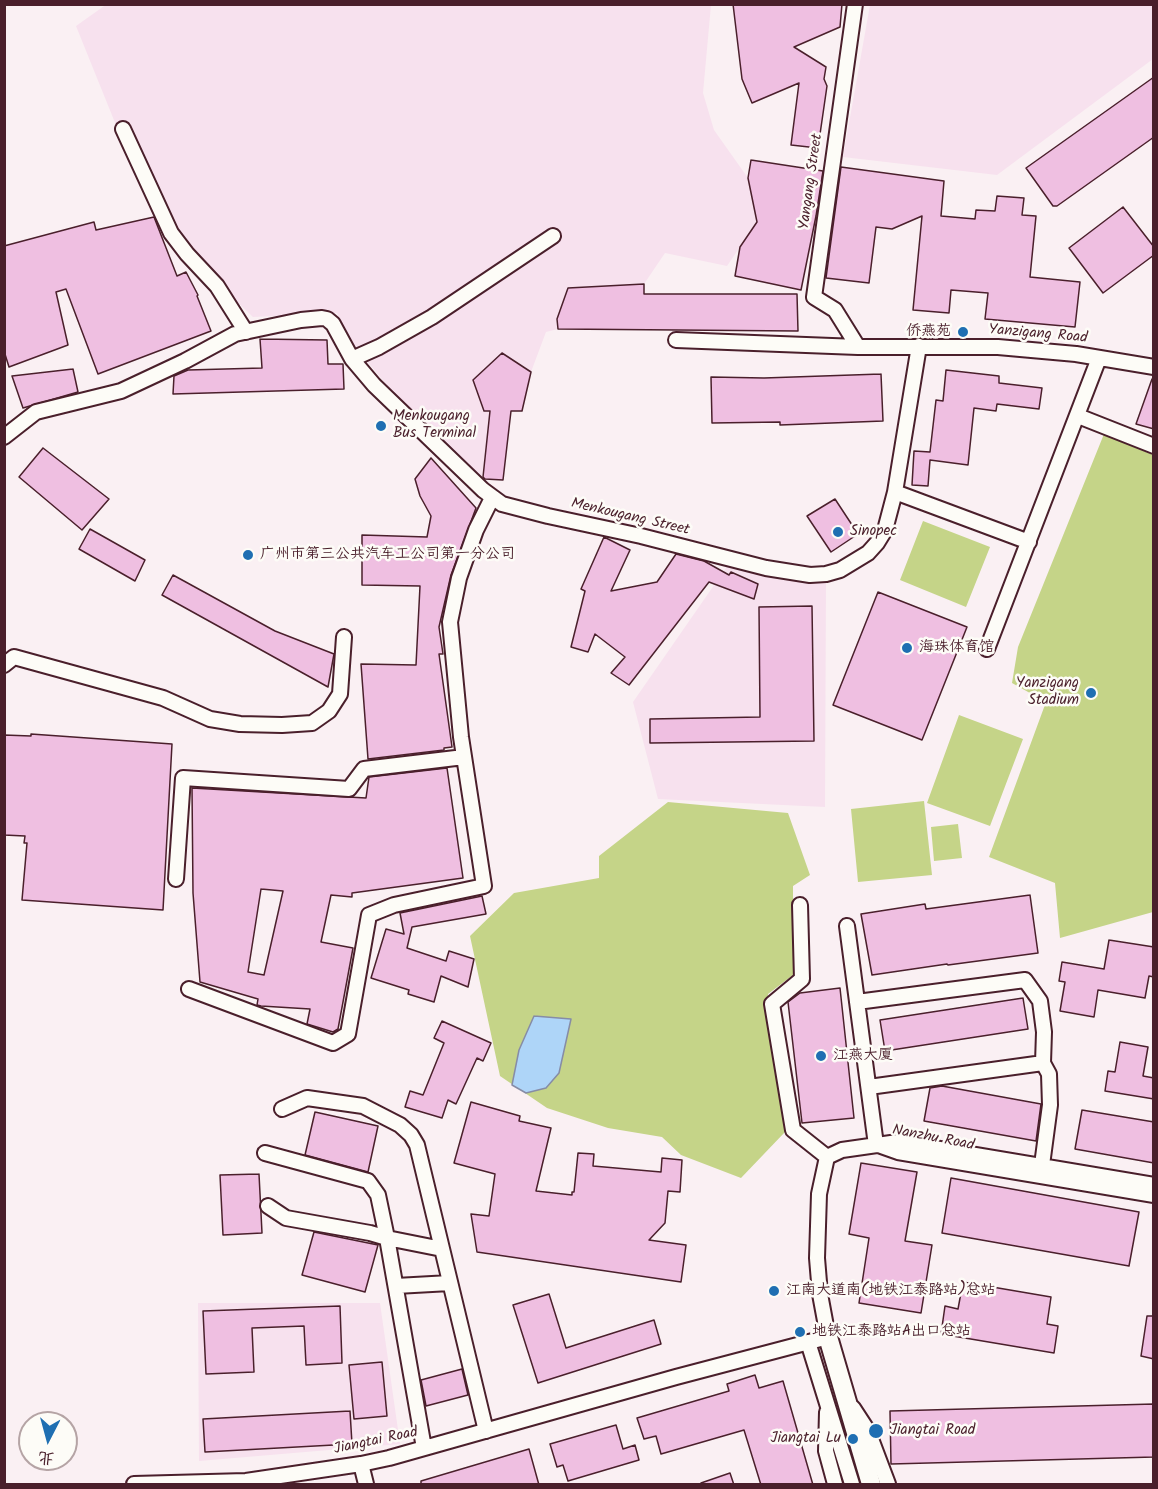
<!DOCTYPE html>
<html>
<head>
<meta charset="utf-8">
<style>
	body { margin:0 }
	#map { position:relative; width:1158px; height:1489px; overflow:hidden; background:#faf0f3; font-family:Kalam,"LXGW WenKai TC",sans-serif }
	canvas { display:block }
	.frame { position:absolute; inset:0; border:6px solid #4a1f2b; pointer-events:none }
	.north { position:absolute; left:18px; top:1411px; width:60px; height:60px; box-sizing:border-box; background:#fdfcf7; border:2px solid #b5a4a5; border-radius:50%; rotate:186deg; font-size:16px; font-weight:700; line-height:24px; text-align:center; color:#4a1f2b }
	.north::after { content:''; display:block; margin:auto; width:21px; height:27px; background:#1f6fb2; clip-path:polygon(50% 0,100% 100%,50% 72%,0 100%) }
</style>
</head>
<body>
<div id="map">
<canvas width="1158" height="1489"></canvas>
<div class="frame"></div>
<div class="north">北</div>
</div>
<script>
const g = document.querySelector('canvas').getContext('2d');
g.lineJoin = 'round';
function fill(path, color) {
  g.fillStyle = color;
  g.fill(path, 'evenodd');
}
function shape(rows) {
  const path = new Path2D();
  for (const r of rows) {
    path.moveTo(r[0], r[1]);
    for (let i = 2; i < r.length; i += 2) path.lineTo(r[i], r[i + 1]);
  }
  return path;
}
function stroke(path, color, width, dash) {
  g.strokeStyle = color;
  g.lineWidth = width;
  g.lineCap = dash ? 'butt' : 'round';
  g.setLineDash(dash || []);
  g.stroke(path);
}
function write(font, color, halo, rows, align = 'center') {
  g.font = font + ' Kalam,"LXGW WenKai TC",sans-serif';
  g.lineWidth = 5;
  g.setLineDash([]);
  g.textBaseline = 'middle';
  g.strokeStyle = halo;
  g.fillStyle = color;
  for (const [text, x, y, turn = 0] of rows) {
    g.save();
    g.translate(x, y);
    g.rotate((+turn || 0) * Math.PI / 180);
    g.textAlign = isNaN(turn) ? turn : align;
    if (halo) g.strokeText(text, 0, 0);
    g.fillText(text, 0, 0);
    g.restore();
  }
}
fill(shape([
	[107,4,711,5,703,93,714,130,748,178,757,222,727,266,665,253,644,284,568,288,557,319,558,329,546,332,531,372,502,353,473,380,484,411,490,412,482,479,399,400,348,338,337,313,253,317,234,299,196,251,147,202,76,26],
	[870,5,1153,5,1153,59,997,175,843,157],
	[728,565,826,582,825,807,658,799,633,702],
	[198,1303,380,1303,400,1444,199,1461]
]), '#f7e1ee');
fill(shape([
	[1104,434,1153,455,1153,912,1060,938,1055,883,989,857,1046,702,1012,683,1018,647],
	[923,521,990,547,966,607,900,580],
	[959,715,1023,739,990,826,927,803],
	[924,801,932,875,858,882,851,809],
	[668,802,788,813,810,875,793,886,793,975,768,994,785,1132,741,1178,681,1155,662,1137,608,1128,547,1108,500,1076,470,936,514,893,599,878,599,856],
	[958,824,962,858,934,861,931,827]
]), '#c5d488');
const water = shape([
	[534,1016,571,1019,559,1073,546,1088,526,1093,512,1085,519,1050,534,1016]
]);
fill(water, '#aed5f8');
stroke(water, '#868ca6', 1.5);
const building = shape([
	[733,4,842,4,840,27,794,47,826,67,824,79,827,86,818,148,791,145,799,83,752,103,742,79,733,4],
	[1154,77,1154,137,1057,206,1053,206,1026,168,1154,77],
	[751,160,823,171,816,216,801,290,735,276,740,247,757,222,748,178,751,160],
	[841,167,944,181,941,216,975,219,976,210,995,211,997,196,1024,198,1022,215,1036,216,1030,277,1080,282,1075,327,985,319,988,293,951,290,949,313,913,310,922,216,892,229,876,227,869,283,826,278,841,167],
	[1123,207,1154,247,1154,255,1103,293,1069,248,1123,207],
	[154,217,177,276,186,272,198,295,197,296,211,331,98,374,66,289,56,292,68,345,9,367,4,351,4,246,94,222,96,230,154,217],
	[644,284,644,294,797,294,798,331,558,329,557,319,568,288,644,284],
	[260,339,327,340,328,364,343,364,344,389,173,394,174,376,188,370,262,368,260,339],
	[502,353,531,372,522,411,511,411,503,480,485,479,483,477,490,411,484,411,473,380,502,353],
	[73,369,78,392,23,408,12,376,73,369],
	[946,370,999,376,999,383,1042,388,1039,409,997,404,996,411,974,408,968,465,930,460,928,486,912,485,914,451,930,452,936,400,943,401,946,370],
	[881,374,883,421,780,425,780,422,712,423,711,377,764,378,881,374],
	[1152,379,1154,380,1154,429,1136,424,1152,379],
	[43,448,109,499,82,530,19,477,43,448],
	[431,458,476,508,451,575,439,627,443,654,439,654,452,747,444,748,444,750,368,759,361,664,416,665,420,586,362,585,362,535,427,537,431,516,420,496,415,479,431,458],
	[835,499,858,534,831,552,807,516,835,499],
	[90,529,145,560,135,581,79,549,90,529],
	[604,537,630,550,611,591,657,582,676,554,704,561,729,575,731,572,758,584,754,599,709,582,629,685,611,673,625,657,595,634,588,652,571,647,585,591,581,589,604,537],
	[173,575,275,631,334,654,328,687,162,595,173,575],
	[878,592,967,627,922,740,833,705,878,592],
	[812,606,814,741,650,743,650,719,760,717,759,607,812,606],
	[31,734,172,744,163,910,22,900,27,843,24,843,25,836,4,835,4,735,31,736,31,734],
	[447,768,463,878,352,893,352,897,331,895,321,942,353,948,338,1029,333,1032,307,1024,310,1009,261,1006,257,1005,258,999,200,982,193,893,192,788,366,798,369,777,447,768],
	[261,889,283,891,264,975,248,972,261,889],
	[1030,895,1038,953,948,965,947,964,872,975,861,914,925,904,926,909,1030,895],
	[482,896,486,914,412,927,407,948,446,961,449,951,474,959,468,987,441,976,434,1002,408,994,409,990,371,978,386,929,404,934,400,913,482,896],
	[1109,940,1154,947,1154,977,1149,976,1145,998,1098,990,1094,1017,1060,1011,1065,982,1059,981,1062,962,1104,969,1109,940],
	[840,988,854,1118,802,1123,788,1002,800,993,840,988],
	[1023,998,1028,1029,885,1051,880,1020,1023,998],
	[442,1021,491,1043,483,1061,477,1058,456,1104,448,1100,442,1118,405,1107,410,1091,423,1095,444,1043,434,1038,442,1021],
	[1120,1042,1148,1047,1143,1076,1154,1078,1154,1099,1105,1091,1108,1071,1115,1072,1120,1042],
	[942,1086,1041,1104,1036,1141,924,1121,930,1088,942,1086],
	[471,1102,520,1116,519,1121,551,1128,536,1191,572,1195,572,1192,574,1192,578,1153,594,1154,593,1166,661,1172,662,1158,682,1160,680,1192,668,1191,665,1223,649,1240,686,1245,681,1282,477,1252,471,1214,489,1216,495,1174,454,1163,471,1102],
	[1082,1110,1154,1122,1154,1163,1075,1149,1082,1110],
	[315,1112,378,1126,368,1172,305,1155,315,1112],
	[861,1163,917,1172,905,1241,932,1245,921,1313,859,1303,869,1238,849,1234,861,1163],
	[259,1174,262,1233,223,1235,220,1175,259,1174],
	[951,1178,1139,1212,1129,1266,942,1233,951,1178],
	[314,1232,378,1245,365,1292,302,1275,314,1232],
	[963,1282,1051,1297,1047,1324,1058,1326,1054,1353,941,1334,945,1306,958,1309,963,1282],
	[549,1294,566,1348,654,1320,661,1344,538,1383,513,1305,549,1294],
	[340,1306,342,1363,306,1365,304,1326,252,1328,254,1372,206,1374,203,1311,340,1306],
	[1147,1316,1154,1316,1154,1359,1141,1356,1147,1316],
	[382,1362,387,1416,354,1419,349,1365,382,1362],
	[462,1369,468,1395,426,1406,421,1380,462,1369],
	[755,1375,759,1388,783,1381,813,1485,761,1485,744,1430,661,1454,656,1436,644,1439,637,1418,729,1391,727,1384,755,1375],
	[1154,1404,1154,1457,891,1464,890,1411,1154,1404],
	[350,1411,352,1444,205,1452,203,1419,350,1411],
	[616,1425,623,1449,635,1445,639,1460,568,1481,563,1465,557,1467,550,1444,616,1425],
	[529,1449,539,1485,421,1485,421,1481,529,1449],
	[730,1473,734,1485,701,1485,701,1483,730,1473]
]);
fill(building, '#efbfe1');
stroke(building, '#4a1f2b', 1.5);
const minor = shape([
	[855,4,814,297,835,310,858,347],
	[123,129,171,233,187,254,217,286,246,332],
	[676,340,858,347,998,347,1076,354,1154,367],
	[352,359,379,347,432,317,553,236],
	[1078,416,1154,446],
	[4,437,36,412,121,391,185,361,235,334,301,320,322,318,327,319,333,324,352,359,374,385,483,490,502,504,548,516,641,536,766,568,810,575,826,574,840,570,868,553,877,543,885,530,895,492,919,346],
	[895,492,1029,542],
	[987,649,1099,358],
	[4,665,14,657,163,698,210,719,240,724,282,725,312,723,329,711,340,694,344,637],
	[176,879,183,778,349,789,364,769,464,757],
	[800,905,802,979,772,1004,793,1130,827,1157],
	[847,926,876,1145],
	[189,989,333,1043,348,1034,369,915,394,905,484,886,461,737,450,622,459,578,476,530,492,498],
	[857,1002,1025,980,1040,1001,1044,1032,1043,1063],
	[869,1087,1043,1063,1049,1074,1050,1105,1042,1165],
	[282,1109,307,1098,363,1106,400,1125,411,1135,417,1145,486,1431],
	[881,1146,898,1152,1154,1195],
	[265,1153,368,1181,378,1195,387,1238,442,1249],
	[268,1206,286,1218,370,1233,387,1238,424,1448],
	[396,1286,450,1283],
	[808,1342,852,1484],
	[853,1408,868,1431,888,1484],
	[827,1412,826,1451,835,1484],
	[361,1464,366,1484],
	[134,1484,246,1481,361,1464,389,1458,676,1377,828,1337,820,1294,817,1258,819,1194,827,1157,842,1150,898,1142,1154,1185]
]);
const major = shape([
	[828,1337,871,1484]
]);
stroke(minor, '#4a1f2b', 18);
stroke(major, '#4a1f2b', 22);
stroke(minor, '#fdfcf7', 14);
stroke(major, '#fdfcf7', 18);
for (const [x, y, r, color] of [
	[963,332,6,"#1f6fb2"],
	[381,426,6,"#1f6fb2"],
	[838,532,6,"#1f6fb2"],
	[248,555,6,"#1f6fb2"],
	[907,648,6,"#1f6fb2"],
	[1091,693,6,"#1f6fb2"],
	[821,1056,6,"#1f6fb2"],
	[774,1291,6,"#1f6fb2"],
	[800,1332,6,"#1f6fb2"],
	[876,1431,8,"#1f6fb2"],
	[853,1439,6,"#1f6fb2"]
]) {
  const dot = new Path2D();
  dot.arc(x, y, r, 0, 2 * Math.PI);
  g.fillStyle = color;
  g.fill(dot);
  stroke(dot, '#fdfcf7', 2);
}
write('15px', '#4a1f2b', '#fdfcf7', [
	["Yangang Street",812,182,-82],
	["Yanzigang Road",1038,335,5],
	["Menkougang Street",630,518,13],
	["Nanzhu Road",933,1139,11],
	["Jiangtai Road",376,1442,-12]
]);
write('15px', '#4a1f2b', '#fdfcf7', [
	["侨燕苑",951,332,"right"],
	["Menkougang",393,417],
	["Bus Terminal",393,434],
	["Sinopec",850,532],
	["广州市第三公共汽车工公司第一分公司",260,555],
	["海珠体育馆",919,648],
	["Yanzigang",1079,684,"right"],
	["Stadium",1079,701,"right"],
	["江燕大厦",833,1056],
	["江南大道南(地铁江泰路站)总站",786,1291],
	["地铁江泰路站A出口总站",812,1332],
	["Jiangtai Road",890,1431],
	["Jiangtai Lu",841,1439,"right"]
], 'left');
</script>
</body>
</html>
